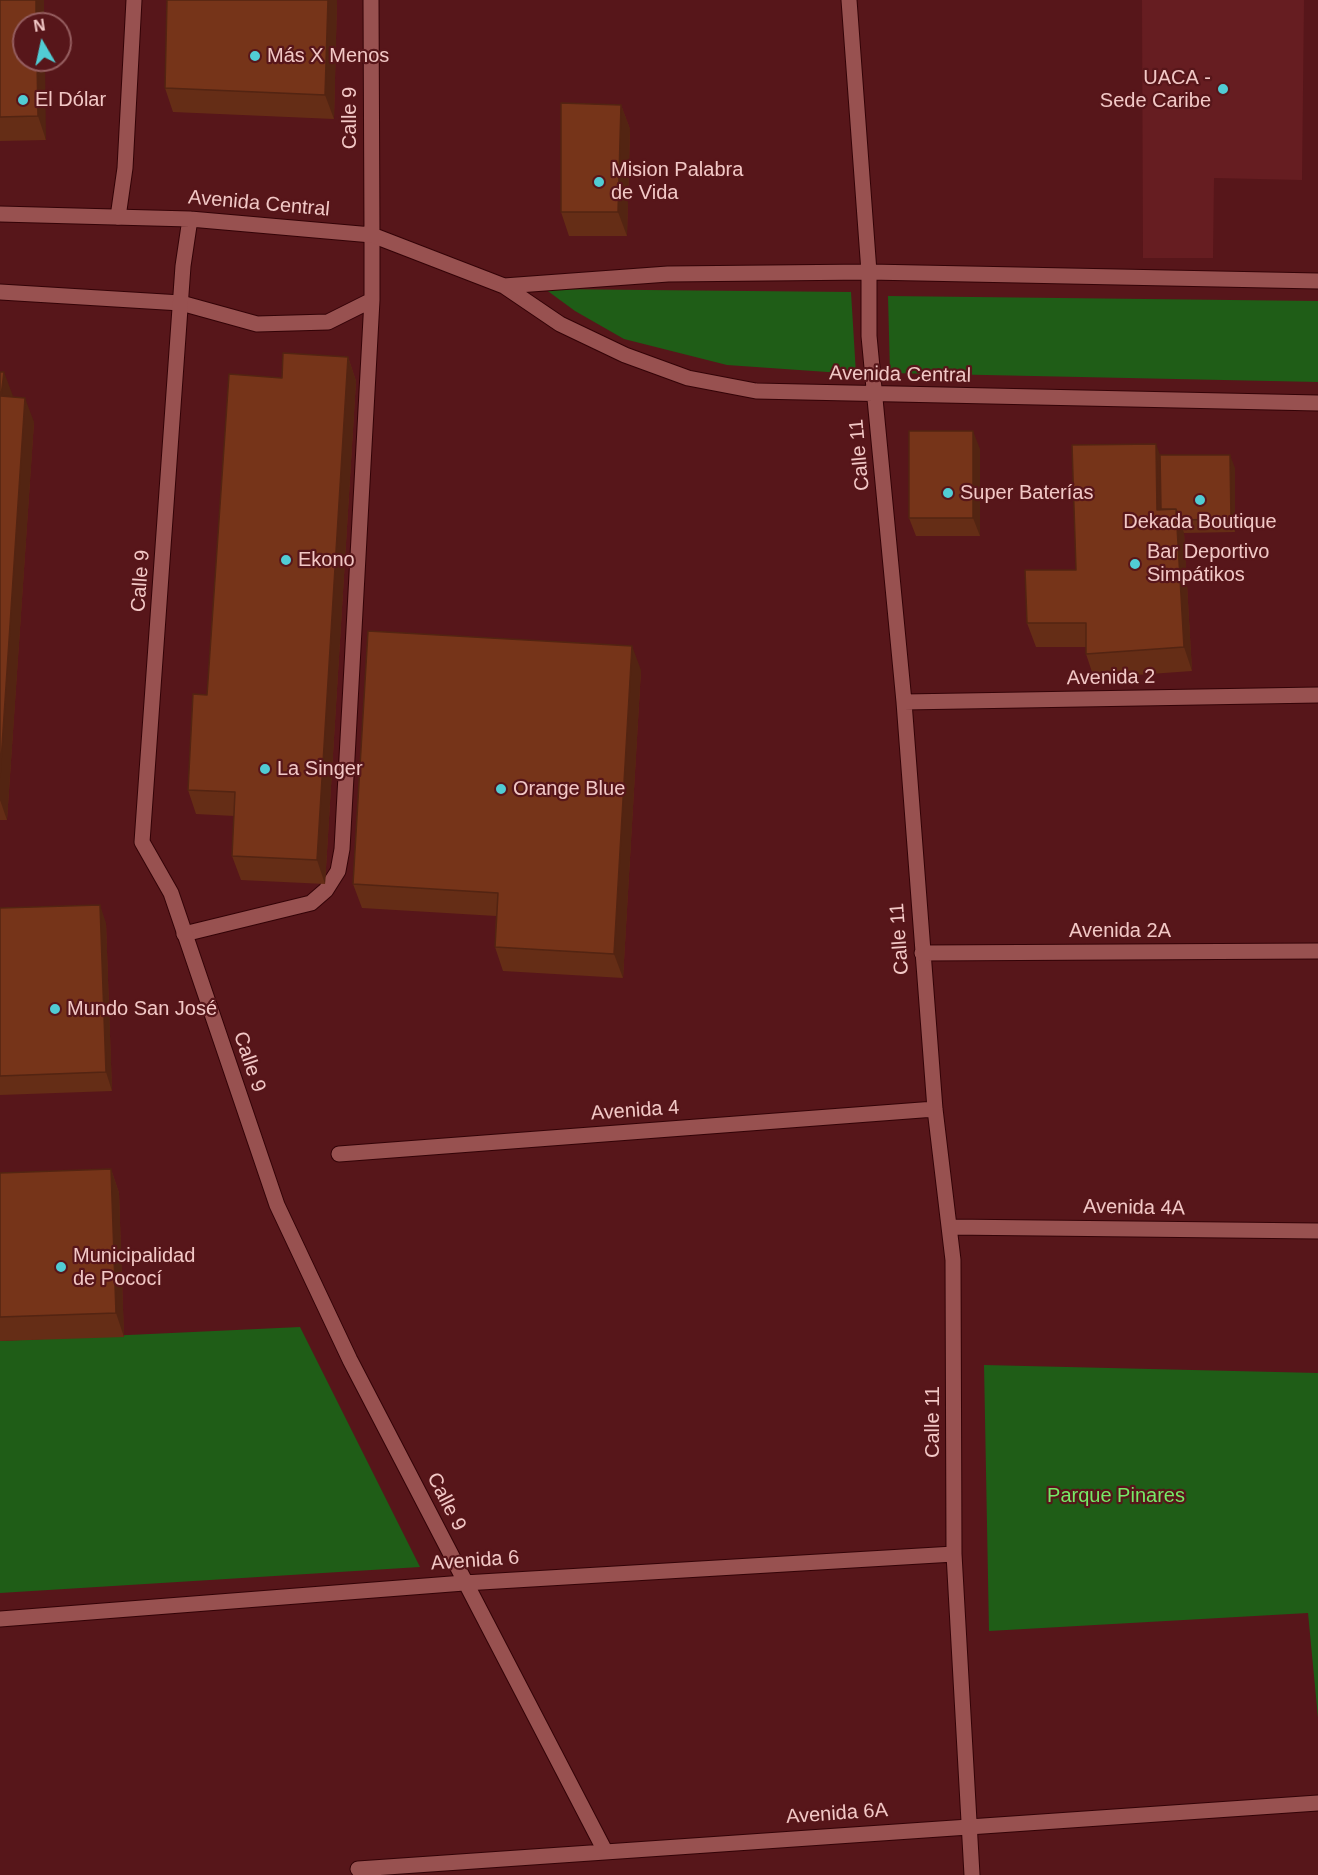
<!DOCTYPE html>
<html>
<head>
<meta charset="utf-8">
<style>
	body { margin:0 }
	#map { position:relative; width:1318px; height:1875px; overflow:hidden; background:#57161a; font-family:Helvetica,sans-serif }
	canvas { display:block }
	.north { position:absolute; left:12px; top:12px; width:60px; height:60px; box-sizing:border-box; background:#57161a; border:2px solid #955d5f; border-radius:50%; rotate:351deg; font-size:16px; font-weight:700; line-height:24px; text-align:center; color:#f2c8c6 }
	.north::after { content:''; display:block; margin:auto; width:21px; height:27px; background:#51ccd4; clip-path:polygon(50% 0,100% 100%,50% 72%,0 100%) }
</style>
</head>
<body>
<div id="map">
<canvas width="1318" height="1875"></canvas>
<div class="north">N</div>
</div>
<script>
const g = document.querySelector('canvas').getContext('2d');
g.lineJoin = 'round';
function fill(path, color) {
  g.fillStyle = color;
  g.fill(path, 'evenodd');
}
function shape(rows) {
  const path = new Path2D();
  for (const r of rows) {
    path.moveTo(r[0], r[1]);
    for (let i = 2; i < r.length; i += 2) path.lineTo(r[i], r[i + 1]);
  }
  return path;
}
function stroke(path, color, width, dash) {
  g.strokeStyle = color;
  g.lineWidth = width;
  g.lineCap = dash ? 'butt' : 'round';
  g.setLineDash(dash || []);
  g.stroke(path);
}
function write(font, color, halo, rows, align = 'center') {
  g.font = font + ' Helvetica,sans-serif';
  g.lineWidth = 4.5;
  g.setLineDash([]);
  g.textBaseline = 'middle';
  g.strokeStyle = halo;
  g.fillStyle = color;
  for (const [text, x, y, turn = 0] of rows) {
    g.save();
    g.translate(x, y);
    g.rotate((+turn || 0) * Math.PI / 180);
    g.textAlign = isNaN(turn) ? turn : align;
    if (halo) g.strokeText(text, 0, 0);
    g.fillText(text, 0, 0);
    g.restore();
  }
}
fill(shape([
	[1142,0,1304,0,1302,180,1214,178,1213,258,1143,258]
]), '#661d21');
fill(shape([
	[545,289,851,292,856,374,727,365,624,339,575,311],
	[888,296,1318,301,1318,382,890,373],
	[300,1327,420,1567,0,1593,0,1341],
	[984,1365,1318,1373,1318,1718,1308,1613,989,1631]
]), '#1f5d17');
const lane = shape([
	[118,217,125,168,134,0],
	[0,292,181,303,257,324,328,322,372,300],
	[184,934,311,903,326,890,338,871,342,849,372,300,372,235]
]);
const street = shape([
	[371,0,372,235],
	[849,0,869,272,869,336,904,702,935,1109,953,1260,954,1554,972,1875],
	[0,214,190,219,372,235,504,286,560,324,625,355,688,378,756,391,1318,403],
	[190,219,183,266,142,842,171,893,277,1205,350,1360,605,1851],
	[504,286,668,274,869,272,1318,281],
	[904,702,1318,695],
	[922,953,1318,951],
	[339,1154,935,1109],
	[949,1227,1318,1231],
	[0,1619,464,1583,954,1554],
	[358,1869,1318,1803]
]);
stroke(lane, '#330307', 17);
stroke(street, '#330307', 17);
stroke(lane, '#985150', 15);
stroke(street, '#985150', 15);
fill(shape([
	[0,0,44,0,44,24,24,24,46,140,0,141],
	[167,0,337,0,334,119,173,112,165,88],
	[621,105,630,129,627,236,569,236,561,212],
	[348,357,356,381,325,884,241,880,232,856,234,816,196,814,188,790,207,695,282,378],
	[0,372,13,397,34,422,7,820,0,820],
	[980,449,980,536,916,536,909,518],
	[1160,455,1235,468,1235,532,1184,533,1192,671,1094,678,1086,654,1086,647,1036,647,1027,623,1076,570],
	[641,670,623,978,503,971,495,947,496,916,362,908,353,884],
	[0,908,106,923,112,1091,0,1095],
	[111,1169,119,1193,124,1337,0,1341,0,1173]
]), '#652d16');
fill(shape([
	[36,0,44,0,44,24,36,24],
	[328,0,337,0,334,119,325,95],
	[37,60,45,60,46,140,38,116],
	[621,105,630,129,627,236,618,212],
	[348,357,356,381,325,884,317,860],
	[4,372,13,396,9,420,1,396],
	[25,398,34,422,7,820,0,800,0,777],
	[973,431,980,449,980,536,973,518],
	[1156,444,1165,468,1165,521,1157,510],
	[1230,455,1235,468,1235,532,1231,519],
	[1176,509,1184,533,1192,671,1184,647],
	[632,646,641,670,623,978,614,954],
	[100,905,106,923,112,1091,106,1072],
	[111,1169,119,1193,124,1337,116,1313]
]), '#532412');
const building = shape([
	[0,0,36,0,36,24,24,24,24,60,37,60,38,116,0,117,0,0],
	[167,0,328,0,325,95,165,88,167,0],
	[561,103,621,105,618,212,561,212,561,103],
	[283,353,348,357,317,860,232,856,235,792,188,790,193,694,207,695,229,374,282,378,283,353],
	[0,372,4,372,1,396,25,398,0,777,0,372],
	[909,431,973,431,973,518,909,518,909,431],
	[1156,444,1157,510,1176,509,1184,647,1086,654,1086,623,1027,623,1025,570,1076,570,1072,445,1156,444],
	[1160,455,1230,455,1231,519,1180,520,1176,509,1161,509,1160,455],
	[368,631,632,646,614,954,495,947,498,893,353,884,368,631],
	[100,905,106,1072,0,1076,0,908,100,905],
	[111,1169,116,1313,0,1317,0,1173,111,1169]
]);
fill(building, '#763419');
stroke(building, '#532412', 1.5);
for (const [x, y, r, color] of [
	[255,56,6,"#51ccd4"],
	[1223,89,6,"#51ccd4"],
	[23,100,6,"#51ccd4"],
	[599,182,6,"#51ccd4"],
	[948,493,6,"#51ccd4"],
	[1200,500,6,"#51ccd4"],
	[286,560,6,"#51ccd4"],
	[1135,564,6,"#51ccd4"],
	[265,769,6,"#51ccd4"],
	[501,789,6,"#51ccd4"],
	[55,1009,6,"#51ccd4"],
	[61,1267,6,"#51ccd4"]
]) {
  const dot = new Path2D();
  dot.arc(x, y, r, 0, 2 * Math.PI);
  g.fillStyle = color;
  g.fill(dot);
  stroke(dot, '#57161a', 2);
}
write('20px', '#f2c8c6', '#57161a', [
	["Más X Menos",267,56],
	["UACA -",1211,78,"right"],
	["Sede Caribe",1211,101,"right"],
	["El Dólar",35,100],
	["Mision Palabra",611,170],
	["de Vida",611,193],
	["Super Baterías",960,493],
	["Dekada Boutique",1200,522,"center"],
	["Bar Deportivo",1147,552],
	["Simpátikos",1147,575],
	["Ekono",298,560],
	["La Singer",277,769],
	["Orange Blue",513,789],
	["Mundo San José",67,1009],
	["Municipalidad",73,1256],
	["de Pococí",73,1279]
], 'left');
write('20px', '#f2c8c6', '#57161a', [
	["Calle 9",350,118,-90],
	["Avenida Central",259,204,5],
	["Avenida Central",900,375,1],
	["Calle 11",860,455,-95],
	["Calle 9",141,581,-86],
	["Avenida 2",1111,678,-1],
	["Avenida 2A",1120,931],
	["Calle 11",900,939,-94],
	["Calle 9",249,1062,71],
	["Avenida 4",635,1111,-4],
	["Avenida 4A",1134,1208,1],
	["Calle 11",933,1422,-90],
	["Calle 9",446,1502,63],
	["Avenida 6",475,1561,-4],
	["Avenida 6A",837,1814,-4]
]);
write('20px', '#76e967', '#57161a', [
	["Parque Pinares",1116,1496]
]);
</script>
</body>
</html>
